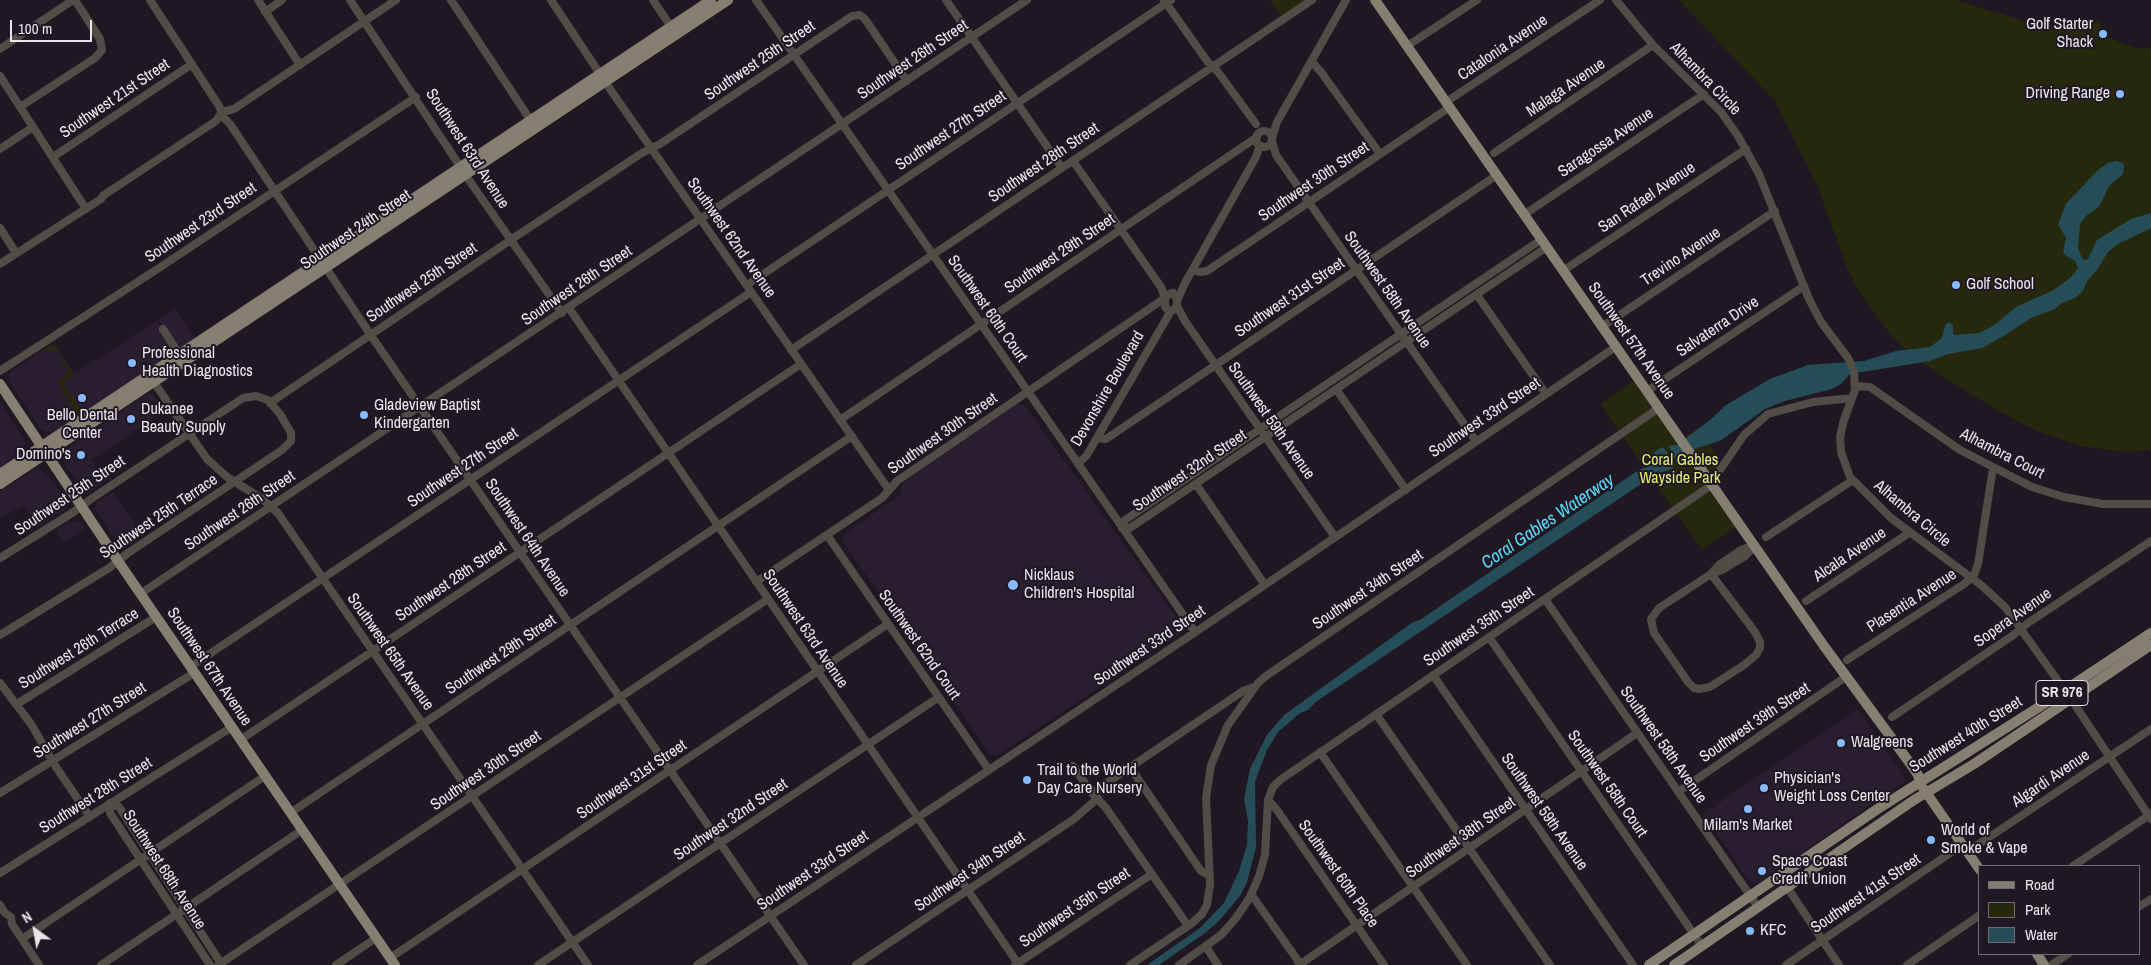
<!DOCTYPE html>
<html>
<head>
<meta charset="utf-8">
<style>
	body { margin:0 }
	#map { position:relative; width:2151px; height:965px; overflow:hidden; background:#1f1823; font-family:"Archivo Narrow",sans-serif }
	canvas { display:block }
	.legend { position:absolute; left:1978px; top:865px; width:162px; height:90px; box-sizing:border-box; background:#1f1823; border:1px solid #706a74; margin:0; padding:6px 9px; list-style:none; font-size:15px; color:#eae5ed }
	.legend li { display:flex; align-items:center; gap:10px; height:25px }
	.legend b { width:25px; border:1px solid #706a74 }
	.north { position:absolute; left:10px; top:905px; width:50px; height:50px; -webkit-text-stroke:4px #1f1823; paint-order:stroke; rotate:328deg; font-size:14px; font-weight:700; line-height:20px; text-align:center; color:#eae5ed }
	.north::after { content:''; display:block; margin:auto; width:18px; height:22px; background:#eae5ed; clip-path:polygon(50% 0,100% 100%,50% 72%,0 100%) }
	.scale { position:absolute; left:10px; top:20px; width:82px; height:22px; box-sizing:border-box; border:2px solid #eae5ed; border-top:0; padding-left:6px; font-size:15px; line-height:18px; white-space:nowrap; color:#eae5ed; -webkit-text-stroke:4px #1f1823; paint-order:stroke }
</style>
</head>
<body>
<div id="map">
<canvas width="2151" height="965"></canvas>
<ul class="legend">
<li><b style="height:6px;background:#857f72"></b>Road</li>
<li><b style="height:14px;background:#25280c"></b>Park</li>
<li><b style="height:14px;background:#254d57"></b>Water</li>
</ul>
<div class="north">N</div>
<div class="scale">100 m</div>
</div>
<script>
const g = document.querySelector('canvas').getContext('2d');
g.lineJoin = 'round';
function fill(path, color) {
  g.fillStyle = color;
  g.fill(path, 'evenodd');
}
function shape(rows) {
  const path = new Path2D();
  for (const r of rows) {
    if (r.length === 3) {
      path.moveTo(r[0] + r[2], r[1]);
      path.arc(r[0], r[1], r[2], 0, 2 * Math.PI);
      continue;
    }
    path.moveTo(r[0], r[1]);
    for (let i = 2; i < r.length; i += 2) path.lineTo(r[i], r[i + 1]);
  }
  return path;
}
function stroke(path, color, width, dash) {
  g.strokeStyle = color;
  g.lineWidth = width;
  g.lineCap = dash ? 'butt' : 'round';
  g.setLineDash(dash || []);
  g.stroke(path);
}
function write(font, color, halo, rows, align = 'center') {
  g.font = font + ' "Archivo Narrow",sans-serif';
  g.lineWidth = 4;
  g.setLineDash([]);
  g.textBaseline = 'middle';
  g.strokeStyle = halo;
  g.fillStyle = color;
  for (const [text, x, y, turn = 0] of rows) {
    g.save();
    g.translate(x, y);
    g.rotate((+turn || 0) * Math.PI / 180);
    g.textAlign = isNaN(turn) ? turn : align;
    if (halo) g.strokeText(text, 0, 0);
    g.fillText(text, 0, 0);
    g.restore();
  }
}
fill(shape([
	[175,309,195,338,57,430,47,432,40,429,10,382,9,375,12,371,54,343,74,374],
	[148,393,154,395,165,411,91,460,106,481,88,492,83,492,63,462,63,451],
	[0,401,23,438,25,444,22,453,0,468],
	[1021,404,1025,406,1185,630,999,754,990,755,842,540,844,534,900,495,902,485,906,480,1016,405],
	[34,470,40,470,47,474,66,501,67,504,66,509,38,527,23,505,0,519,0,491],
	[113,492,142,535,126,546,118,544,95,509,96,503],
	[76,520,80,522,85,529,64,542,56,530],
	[1857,709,1904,776,1904,782,1758,883,1750,882,1703,814]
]), '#291e2f');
fill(shape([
	[1270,0,1308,0,1282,17],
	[1679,0,1956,0,2027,22,2056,25,2100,21,2102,34,2106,37,2139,49,2145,47,2148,50,2151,48,2151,450,2127,452,2081,446,2035,430,1997,410,1934,371,1907,351,1890,334,1859,291,1848,270,1817,185,1775,101],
	[54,344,74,375,62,383,83,413,77,417,70,410,73,407,65,394,61,395,64,392,58,382,67,376,65,373,69,369,66,366,62,368,61,365,64,363,56,349,52,352,49,349,49,353,43,351],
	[1633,381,1677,442,1698,428,1725,468,1705,481,1737,526,1702,550,1600,404]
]), '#25280c');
fill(shape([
	[2115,161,2123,163,2124,166,2123,174,2109,186,2099,207,2087,215,2080,224,2078,248,2083,260,2088,259,2097,240,2131,219,2151,213,2151,228,2118,244,2108,252,2097,270,2087,281,2083,291,2075,298,2062,303,2055,309,2031,318,2002,337,1982,348,1948,354,1930,361,1850,374,1841,384,1832,389,1785,401,1765,409,1720,441,1697,448,1678,458,1676,457,1672,460,1674,465,1672,469,1660,473,1658,471,1651,475,1650,478,1317,701,1308,710,1300,713,1278,732,1267,750,1260,768,1255,782,1256,847,1247,882,1240,896,1218,922,1205,933,1159,965,1147,965,1200,928,1224,903,1239,871,1247,845,1248,821,1244,799,1250,769,1267,735,1284,715,1402,630,1413,622,1420,620,1634,473,1643,468,1646,468,1652,463,1652,455,1656,451,1663,447,1669,455,1672,452,1668,446,1677,445,1710,420,1726,405,1770,379,1808,365,1864,361,1896,351,1930,347,1942,338,1945,326,1948,322,1953,325,1953,333,1955,335,1979,333,1993,326,2016,307,2054,290,2071,277,2078,268,2075,261,2065,255,2063,252,2066,238,2058,224,2066,204,2098,170,2108,163]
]), '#254d57');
stroke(shape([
	[150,0,219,106,222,113],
	[258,0,300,65],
	[350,0,471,183,562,313],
	[451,0,533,124],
	[551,0,610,89,889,490],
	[653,0,673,30],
	[756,0,1195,632],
	[946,0,1062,168],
	[1164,0,1207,61,1218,72,1256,124],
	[1616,0,1653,45,1721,112,1738,136,1759,174,1809,299,1821,322,1848,358,1854,371,1855,390,1844,420,1840,437,1841,452,1850,477,1891,518,1981,585,2005,607,2071,699,2151,819],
	[265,12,282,0],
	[1407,46,1477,0],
	[0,49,73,0],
	[1312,62,1321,72,1380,154],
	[0,76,86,209],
	[1446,102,1600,0],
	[20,107,95,58,102,50,100,39,75,0],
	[226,111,234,109,396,0],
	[225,119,230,124,370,334,804,965],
	[1264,139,8],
	[1272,138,1277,122,1346,0],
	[1272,141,1276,155,1476,441],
	[0,149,33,127],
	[1494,153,1653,45],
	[53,157,192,64],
	[1073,161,1161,287,1165,298],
	[1525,214,1704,94],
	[0,228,16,253],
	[1542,239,1125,520,1122,528,1130,528,1547,247],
	[0,264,101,199,104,195,216,121,222,112,226,111],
	[1193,270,1200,272,1207,271,1450,107],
	[1564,270,1746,149],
	[747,285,1171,0],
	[1173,293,1177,299,1177,306,1173,310,1169,311,1165,307,1165,298,1169,294,1173,293],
	[1477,295,1546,394],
	[1177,301,1185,283,1256,157,1260,145],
	[1177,306,1185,321,1335,537],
	[569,308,1019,965],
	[1603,326,1775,211],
	[163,329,182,359],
	[791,350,1312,0],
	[0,371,159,268,416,97],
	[151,378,207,459,227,477,261,498,278,513,588,965],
	[1856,386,1870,387,1960,450,2032,487,2064,497,2103,504,2151,504],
	[1336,389,1406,490],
	[1647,391,1804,286],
	[270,403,515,237,642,153,660,144,852,16,860,15,865,19,907,81],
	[840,420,1257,137],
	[1097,438,1106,439,1497,175],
	[1078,464,1087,455,1171,311],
	[1720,470,1744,435,1768,414,1813,402,1852,398],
	[1196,484,1265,585],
	[827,535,989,770],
	[1766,537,1853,480],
	[0,558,72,513,91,499,243,398,256,396,268,400,280,414,291,433,291,441,282,450,128,553,109,568,0,635],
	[1711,574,1755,632,1760,642,1760,648,1756,655,1744,665,1710,687,1699,689,1694,688,1688,682,1654,633,1651,619,1659,608,1711,574],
	[1711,574,1720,564,1741,550,1755,545],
	[1711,574,1722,570,1745,556,1754,547],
	[756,582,882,498,897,481,1165,298],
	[140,594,1027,0],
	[1545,599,1758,907],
	[1806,601,1909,533],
	[1489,637,1702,946],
	[1847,660,1964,584,1974,575,1978,564,1993,468],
	[190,667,751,292],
	[1433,675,1633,965],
	[0,683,31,724,56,767,90,817],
	[17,704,156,617],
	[1376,714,1550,965],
	[1892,717,2012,636,2028,623,2151,541],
	[240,740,801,364],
	[1320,752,1467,965],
	[1073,766,1092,793,1106,808,1188,926],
	[1130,767,1201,871,1210,876],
	[1678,792,1847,676],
	[0,793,194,673],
	[1092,793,1243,691,1254,687],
	[1268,800,1277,810,1384,965],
	[290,813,852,436],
	[1967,852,2151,729],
	[2073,866,2151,814],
	[0,873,232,727],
	[1787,887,1839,965],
	[1251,894,1301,965],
	[0,905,5,913,11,917,12,924,39,965],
	[2140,906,2151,899],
	[22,939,265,776],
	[1206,947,1218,965],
	[390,958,888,624],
	[101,965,302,830],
	[210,965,110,813,110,803,119,807,222,965],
	[218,965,768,599],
	[336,965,376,938],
	[538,965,939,697],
	[697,965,1203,627,1617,346],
	[856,965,1074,819,1098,798],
	[1015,965,1152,874],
	[1130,965,1191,924,1202,914,1207,905,1210,884,1206,798,1211,765,1228,725,1258,683,1266,676,1659,408],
	[1179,965,1221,935,1236,918,1250,897,1259,876,1265,855,1268,800,1273,787,1280,780,1713,484],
	[1299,965,1637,733],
	[1786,965,1962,845],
	[1907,965,1980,915],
	[2051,965,2068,954]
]), '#504d47', 8);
stroke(shape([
	[1375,0,1824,646,1912,766,1918,775,1920,783],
	[0,384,118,561,395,965],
	[0,474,711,0],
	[0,484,728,0],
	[1923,788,1980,870],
	[2037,954,2044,965],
	[1649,965,1876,810,2047,702,2151,633],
	[1674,965,1914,800,1974,764,2151,645]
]), '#857f72', 10);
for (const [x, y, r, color] of [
	[2103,34,5,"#88bafc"],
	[2120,94,5,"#88bafc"],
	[1956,285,5,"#88bafc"],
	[132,363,5,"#88bafc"],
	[82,398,5,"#88bafc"],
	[364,415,5,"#88bafc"],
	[131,419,5,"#88bafc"],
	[81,455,5,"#88bafc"],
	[1013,585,6,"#88bafc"],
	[1841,743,5,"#88bafc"],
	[1027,780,5,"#88bafc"],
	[1764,788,5,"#88bafc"],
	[1748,809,5,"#88bafc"],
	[1931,840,5,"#88bafc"],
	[1762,871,5,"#88bafc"],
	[1750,931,5,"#88bafc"]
]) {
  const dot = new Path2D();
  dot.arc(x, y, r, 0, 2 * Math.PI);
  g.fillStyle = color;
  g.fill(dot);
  stroke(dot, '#1f1823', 2);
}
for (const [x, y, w] of [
	[2062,693,52]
]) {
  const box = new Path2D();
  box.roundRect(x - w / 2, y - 12.5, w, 25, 4);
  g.fillStyle = '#1f1823';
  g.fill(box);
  stroke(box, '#eae5ed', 1);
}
write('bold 15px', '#eae5ed', null, [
	["SR 976",2062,693]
]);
write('16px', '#eae5ed', '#1f1823', [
	["Golf Starter",2093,25,"right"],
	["Shack",2093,43,"right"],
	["Driving Range",2110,94,"right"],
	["Golf School",1966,285],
	["Professional",142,354],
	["Health Diagnostics",142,372],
	["Gladeview Baptist",374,406],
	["Kindergarten",374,424],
	["Dukanee",141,410],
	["Beauty Supply",141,428],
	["Bello Dental",82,416,"center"],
	["Center",82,434,"center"],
	["Domino's",71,455,"right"],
	["Nicklaus",1024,576],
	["Children's Hospital",1024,594],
	["Walgreens",1851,743],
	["Trail to the World",1037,771],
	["Day Care Nursery",1037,789],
	["Physician's",1774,779],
	["Weight Loss Center",1774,797],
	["Milam's Market",1748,826,"center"],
	["World of",1941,831],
	["Smoke & Vape",1941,849],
	["Space Coast",1772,862],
	["Credit Union",1772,880],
	["KFC",1760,931]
], 'left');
write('16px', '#eae5ed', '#1f1823', [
	["Catalonia Avenue",1503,48,-34],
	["Southwest 26th Street",913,60,-34],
	["Southwest 25th Street",760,61,-34],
	["Alhambra Circle",1705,79,46],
	["Malaga Avenue",1566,88,-34],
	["Southwest 21st Street",115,99,-34],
	["Southwest 27th Street",951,131,-34],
	["Saragossa Avenue",1606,143,-34],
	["Southwest 63rd Avenue",467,149,57],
	["Southwest 28th Street",1044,163,-34],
	["Southwest 30th Street",1314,182,-34],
	["San Rafael Avenue",1647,198,-34],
	["Southwest 23rd Street",201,223,-34],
	["Southwest 24th Street",356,230,-34],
	["Southwest 62nd Avenue",731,238,55],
	["Southwest 29th Street",1060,254,-34],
	["Trevino Avenue",1681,257,-34],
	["Southwest 25th Street",422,283,-34],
	["Southwest 26th Street",577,286,-34],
	["Southwest 58th Avenue",1387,290,55],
	["Southwest 31st Street",1290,298,-34],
	["Southwest 60th Court",987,309,55],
	["Salvaterra Drive",1718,327,-34],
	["Southwest 57th Avenue",1631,341,55],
	["Devonshire Boulevard",1108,389,-60],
	["Southwest 33rd Street",1485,418,-34],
	["Southwest 59th Avenue",1271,421,55],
	["Southwest 30th Street",943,434,-35],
	["Alhambra Court",2002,454,27],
	["Southwest 27th Street",463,468,-34],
	["Southwest 32nd Street",1190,471,-34],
	["Southwest 25th Street",70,496,-34],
	["Southwest 26th Street",240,511,-34],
	["Alhambra Circle",1912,514,40],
	["Southwest 25th Terrace",159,517,-34],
	["Southwest 64th Avenue",527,538,56],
	["Alcala Avenue",1850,555,-34],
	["Southwest 28th Street",451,582,-34],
	["Southwest 34th Street",1368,590,-34],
	["Plasentia Avenue",1912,601,-33],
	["Sopera Avenue",2013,618,-35],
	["Southwest 35th Street",1479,627,-34],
	["Southwest 63rd Avenue",805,629,56],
	["Southwest 62nd Court",919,645,55],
	["Southwest 33rd Street",1150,646,-34],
	["Southwest 26th Terrace",79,649,-32],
	["Southwest 65th Avenue",390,652,55],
	["Southwest 29th Street",501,655,-34],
	["Southwest 67th Avenue",209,667,56],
	["Southwest 27th Street",90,721,-32],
	["Southwest 39th Street",1755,723,-34],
	["Southwest 40th Street",1966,735,-32],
	["Southwest 58th Avenue",1663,745,55],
	["Southwest 30th Street",486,771,-34],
	["Algardi Avenue",2051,779,-34],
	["Southwest 31st Street",632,780,-34],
	["Southwest 58th Court",1607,784,55],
	["Southwest 28th Street",96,796,-32],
	["Southwest 59th Avenue",1544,812,55],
	["Southwest 32nd Street",731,820,-34],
	["Southwest 38th Street",1461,838,-35],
	["Southwest 68th Avenue",164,870,57],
	["Southwest 33rd Street",813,871,-34],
	["Southwest 34th Street",970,872,-34],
	["Southwest 60th Place",1338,874,55],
	["Southwest 41st Street",1866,894,-34],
	["Southwest 35th Street",1075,908,-34]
]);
write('16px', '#dff174', '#1f1823', [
	["Coral Gables",1680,461],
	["Wayside Park",1680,479]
]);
write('italic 18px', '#59dafb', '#1f1823', [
	["Coral Gables Waterway",1548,522,-34]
]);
</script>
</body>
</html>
